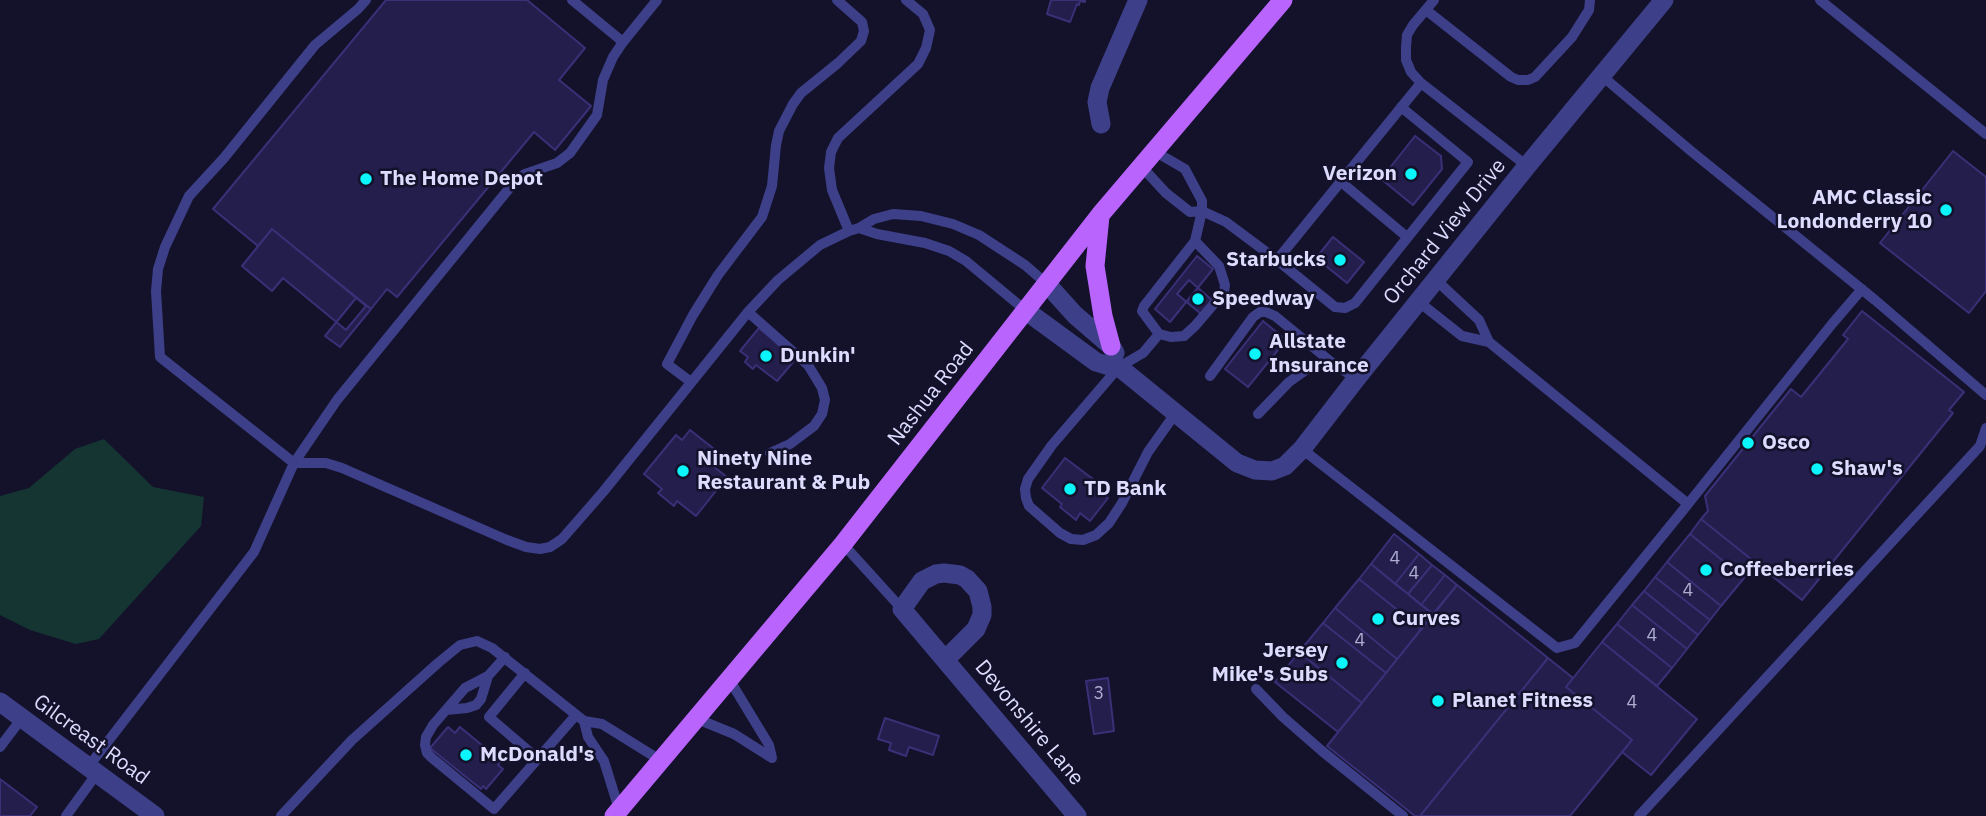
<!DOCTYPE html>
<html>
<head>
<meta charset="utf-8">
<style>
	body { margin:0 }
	canvas { display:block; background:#14112b }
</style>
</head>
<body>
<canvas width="1986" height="816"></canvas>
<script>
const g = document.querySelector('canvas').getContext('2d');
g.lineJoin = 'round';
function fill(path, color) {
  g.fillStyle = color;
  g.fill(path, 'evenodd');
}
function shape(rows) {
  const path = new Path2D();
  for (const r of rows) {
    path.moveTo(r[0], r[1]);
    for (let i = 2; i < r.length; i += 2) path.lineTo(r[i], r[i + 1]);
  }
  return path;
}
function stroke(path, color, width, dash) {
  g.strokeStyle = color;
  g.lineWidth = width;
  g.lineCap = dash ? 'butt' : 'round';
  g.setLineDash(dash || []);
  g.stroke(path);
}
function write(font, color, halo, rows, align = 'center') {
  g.font = font + ' "IBM Plex Sans",sans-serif';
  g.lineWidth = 5;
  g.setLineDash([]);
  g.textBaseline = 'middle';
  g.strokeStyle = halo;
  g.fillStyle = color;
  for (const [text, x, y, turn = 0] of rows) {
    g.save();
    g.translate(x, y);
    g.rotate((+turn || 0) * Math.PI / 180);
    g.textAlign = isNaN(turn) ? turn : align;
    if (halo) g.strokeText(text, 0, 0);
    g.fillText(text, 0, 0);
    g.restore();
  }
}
fill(shape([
	[104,439,153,487,204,497,201,526,99,639,76,644,30,630,0,615,0,496,29,488,75,449]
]), '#143531');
const building = shape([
	[386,0,527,0,585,48,559,80,591,106,555,150,534,132,397,297,387,289,371,309,272,229,258,246,213,209,386,0],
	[1051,0,1085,0,1085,2,1080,1,1079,5,1077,4,1070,22,1047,14,1051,0],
	[1415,136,1441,156,1442,169,1413,205,1381,179,1415,136],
	[1953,151,1986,177,1986,291,1969,313,1880,243,1953,151],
	[272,229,366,306,346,330,283,278,272,291,242,266,272,229],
	[1333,237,1364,262,1347,283,1316,258,1333,237],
	[1197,256,1213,269,1170,322,1155,309,1197,256],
	[1189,280,1213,301,1201,314,1177,294,1189,280],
	[356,298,371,309,340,347,325,336,356,298],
	[1862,311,1964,392,1949,410,1953,413,1802,600,1701,519,1708,511,1705,496,1791,389,1801,397,1848,339,1843,335,1862,311],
	[1263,321,1286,340,1248,387,1225,369,1263,321],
	[759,328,787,352,785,354,794,361,777,381,756,365,753,369,745,362,748,357,740,351,759,328],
	[690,430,723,456,714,467,727,477,696,516,677,501,674,506,658,493,662,489,644,474,676,435,682,440,690,430],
	[1065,458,1101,485,1097,490,1108,498,1090,521,1080,513,1076,520,1060,507,1062,504,1042,488,1065,458],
	[1701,519,1756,563,1744,578,1690,534,1701,519],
	[1394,534,1419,554,1395,584,1371,564,1394,534],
	[1690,534,1744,578,1721,606,1667,562,1690,534],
	[1419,554,1432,565,1408,594,1395,584,1419,554],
	[1667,562,1721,606,1710,620,1655,577,1667,562],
	[1371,564,1433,614,1421,629,1359,579,1371,564],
	[1432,565,1445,575,1421,605,1408,594,1432,565],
	[1445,575,1457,585,1433,614,1421,605,1445,575],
	[1655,577,1710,620,1698,635,1644,591,1655,577],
	[1359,579,1421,629,1397,659,1335,608,1359,579],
	[1457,585,1548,658,1420,816,1415,816,1327,746,1457,585],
	[1644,591,1698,635,1687,649,1632,605,1644,591],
	[1632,605,1687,649,1672,668,1617,624,1632,605],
	[1335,608,1397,659,1386,673,1323,623,1335,608],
	[1323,623,1386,673,1362,703,1299,652,1323,623],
	[1617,624,1672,668,1657,686,1602,642,1617,624],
	[1602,642,1697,719,1651,775,1622,752,1632,740,1566,687,1602,642],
	[1299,652,1362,703,1338,732,1275,682,1299,652],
	[1548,658,1573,678,1566,687,1632,740,1570,816,1420,816,1548,658],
	[1108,678,1114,731,1094,734,1086,681,1108,678],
	[885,718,939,736,933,755,909,747,906,756,889,750,891,743,878,739,885,718],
	[448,727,455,733,460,727,501,761,498,765,503,769,486,789,483,786,481,789,430,748,448,727],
	[0,779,37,807,30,816,0,816,0,779]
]);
fill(building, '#231e4b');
stroke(building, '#393077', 2);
stroke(shape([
	[366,0,358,9,315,45,224,158,189,196,165,247,158,269,156,291,160,357,294,463,337,400,516,180,525,174,557,163,570,153,597,115,603,80,613,57,623,42,657,0],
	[572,0,623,42],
	[1434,0,1413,25,1407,35,1406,47,1406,60,1411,72,1421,83,1527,166],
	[1820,0,1986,134],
	[1426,10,1511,77,1518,80,1528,80,1535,77,1572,37,1589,10,1590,0],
	[1602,76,1691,151,1875,300,1986,395],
	[1154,151,1185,169,1202,201,1202,211,1195,241,1219,266,1225,285,1224,292,1195,326,1184,336,1171,337,1159,334,1143,353,1119,367,1052,445,1028,479,1025,489,1026,498,1029,506,1060,533,1071,539,1083,540,1096,535,1109,523,1122,503,1148,452,1175,414],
	[1141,166,1166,193,1190,212,1202,211,1226,222,1277,260,1335,307,1345,308,1355,303,1468,162,1401,107],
	[1340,181,1407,237],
	[859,228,877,234,925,243,949,251,966,261,1025,310],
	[849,231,832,190,829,168,831,152,838,138,918,64,926,48,930,30,923,14,906,0],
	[1277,260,1421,83],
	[1419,302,1462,336,1489,342,1479,320,1436,280],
	[748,312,808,365,822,388,825,400,822,414,814,426,790,444,770,453],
	[1159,334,1142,311,1144,306,1195,241],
	[1210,376,1253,317,1260,312,1266,312,1275,316,1330,361,1356,379],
	[691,382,667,364,693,315,718,275,762,217,772,186,776,145,779,131,793,104,801,93,838,63,861,41,864,31,862,22,837,0],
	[1258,414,1289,382,1306,370,1330,361],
	[1302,449,1557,648,1575,643,1688,504,1489,342],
	[1688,504,1832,324,1862,289],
	[843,544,902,609],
	[505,657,488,676,465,688,433,725,426,737,425,745,427,753,432,758,494,809,576,715],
	[525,673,489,717,538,759],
	[729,679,769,745,772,758],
	[1256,689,1283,717,1322,751,1403,816],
	[446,710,467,708,476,705,481,699,488,676],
	[695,718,734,734,772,758],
	[584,721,588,737,604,761,619,809],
	[0,747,22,718],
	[89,766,254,552,294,463,326,463,342,468,507,540,526,547,540,549,550,547,562,539,603,492,748,312,778,280,820,245,849,231,859,228,874,219,893,214,921,216,953,224,979,235,1025,265,1047,284],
	[66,816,98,772],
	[281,816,352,740,438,663,460,645,477,641,492,648,584,721,602,724,660,760],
	[1639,816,1980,446,1986,428]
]), '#3d4089', 10);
stroke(shape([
	[1101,124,1097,102,1100,88,1138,0],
	[945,660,976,629,982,615,982,607,978,591,967,579,960,575,944,573,936,574,922,581,902,609,945,660,1077,816]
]), '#3d4089', 19);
stroke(shape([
	[1047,284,1075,315,1111,346,1115,353],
	[1025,310,1096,362,1109,366,1119,367,1237,463,1255,470,1272,471,1285,466,1302,449,1356,379,1527,166,1664,0],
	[0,702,155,816]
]), '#3d4089', 19);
stroke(shape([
	[1100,216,1095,266,1103,316,1111,346],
	[614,816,843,544,1100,215,1283,0]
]), '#b864fd', 19);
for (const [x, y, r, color] of [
	[1411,174,7,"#0bf6fb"],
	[366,179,7,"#0bf6fb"],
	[1946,210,7,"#0bf6fb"],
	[1340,260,7,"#0bf6fb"],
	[1198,299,7,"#0bf6fb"],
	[1255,354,7,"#0bf6fb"],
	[766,356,7,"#0bf6fb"],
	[1748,443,7,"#0bf6fb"],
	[1817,469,7,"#0bf6fb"],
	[683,471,7,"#0bf6fb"],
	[1070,489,7,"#0bf6fb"],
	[1706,570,7,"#0bf6fb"],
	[1378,619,7,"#0bf6fb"],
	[1342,663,7,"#0bf6fb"],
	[1438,701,7,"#0bf6fb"],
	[466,755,7,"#0bf6fb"]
]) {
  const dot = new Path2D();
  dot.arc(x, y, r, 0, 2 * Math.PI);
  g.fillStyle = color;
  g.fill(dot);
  stroke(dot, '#14112b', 2.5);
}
write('18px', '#aeacd1', null, [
	["4",1395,559],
	["4",1414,574],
	["4",1688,591],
	["4",1652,636],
	["4",1360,641],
	["3",1099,694],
	["4",1632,703]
]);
write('bold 21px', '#dddcfe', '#14112b', [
	["Verizon",1397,174,"right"],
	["The Home Depot",380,179],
	["AMC Classic",1932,198,"right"],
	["Londonderry 10",1932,222,"right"],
	["Starbucks",1326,260,"right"],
	["Speedway",1212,299],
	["Allstate",1269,342],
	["Insurance",1269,366],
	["Dunkin'",780,356],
	["Osco",1762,443],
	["Ninety Nine",697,459],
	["Restaurant & Pub",697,483],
	["Shaw's",1831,469],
	["TD Bank",1084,489],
	["Coffeeberries",1720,570],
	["Curves",1392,619],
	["Jersey",1328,651,"right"],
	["Mike's Subs",1328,675,"right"],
	["Planet Fitness",1452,701],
	["McDonald's",480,755]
], 'left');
write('21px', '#dddcfe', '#14112b', [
	["Orchard View Drive",1445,232,-51],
	["Nashua Road",931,394,-52],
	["Devonshire Lane",1029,723,50],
	["Gilcreast Road",91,740,36]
]);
</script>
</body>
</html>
